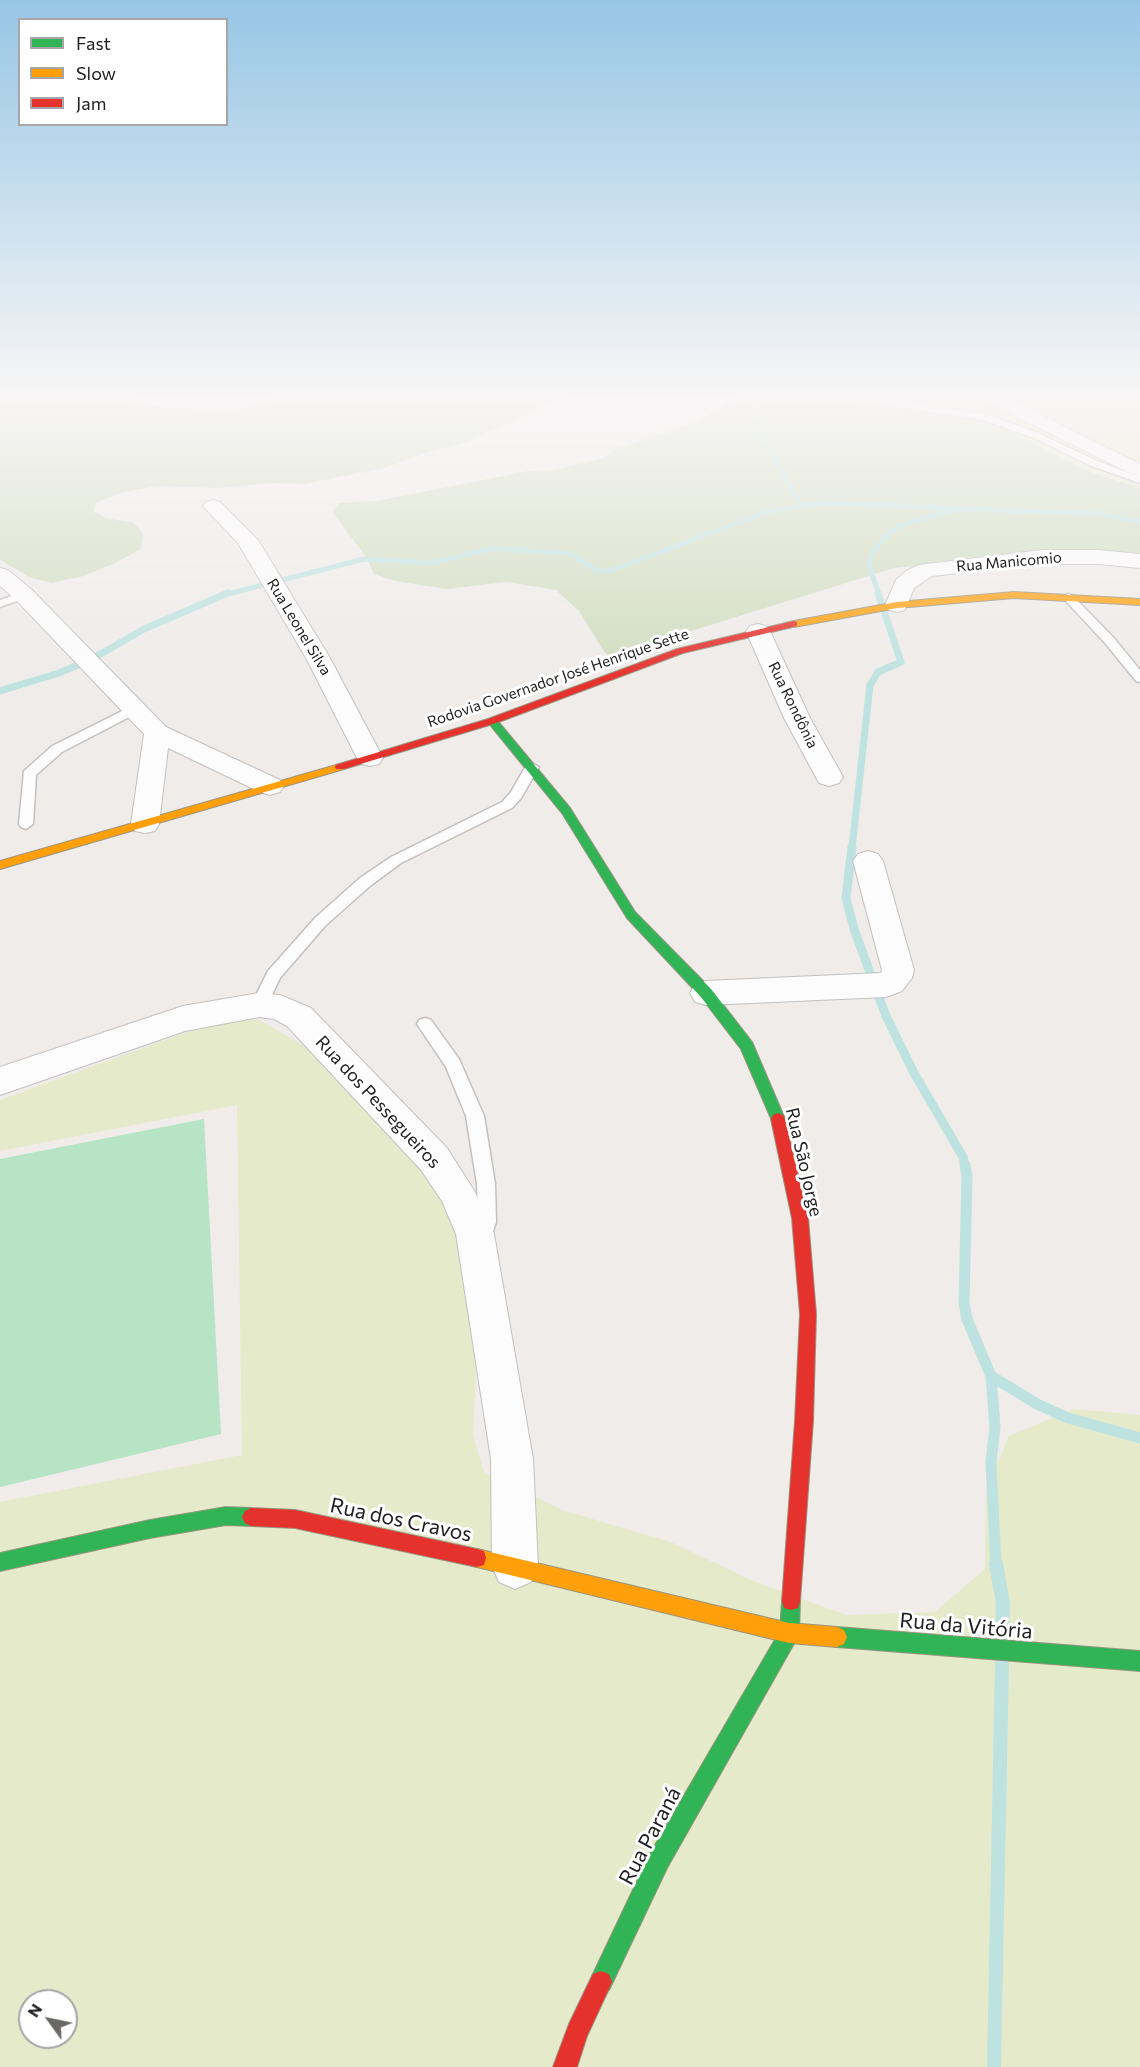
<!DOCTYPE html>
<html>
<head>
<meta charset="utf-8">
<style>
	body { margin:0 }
	#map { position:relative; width:1140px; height:2067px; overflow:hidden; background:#efecea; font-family:Commissioner,sans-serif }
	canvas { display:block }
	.legend { position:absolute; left:18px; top:18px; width:210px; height:108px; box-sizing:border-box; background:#fff; border:2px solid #a6a6a6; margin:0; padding:8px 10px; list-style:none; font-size:18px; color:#212121 }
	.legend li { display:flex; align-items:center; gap:12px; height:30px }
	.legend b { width:30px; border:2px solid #a6a6a6 }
	.north { position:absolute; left:18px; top:1989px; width:60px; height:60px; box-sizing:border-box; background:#fff; border:2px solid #a6a6a6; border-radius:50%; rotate:303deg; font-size:16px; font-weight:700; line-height:24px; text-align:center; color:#212121 }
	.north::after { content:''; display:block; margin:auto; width:21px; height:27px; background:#696867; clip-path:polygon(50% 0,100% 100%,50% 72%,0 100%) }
</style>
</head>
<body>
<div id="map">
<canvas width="1140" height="2067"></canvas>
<ul class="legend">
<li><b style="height:8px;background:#30b455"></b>Fast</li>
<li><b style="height:8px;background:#ff9f0a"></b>Slow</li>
<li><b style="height:8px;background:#e5322d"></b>Jam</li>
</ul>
<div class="north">N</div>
</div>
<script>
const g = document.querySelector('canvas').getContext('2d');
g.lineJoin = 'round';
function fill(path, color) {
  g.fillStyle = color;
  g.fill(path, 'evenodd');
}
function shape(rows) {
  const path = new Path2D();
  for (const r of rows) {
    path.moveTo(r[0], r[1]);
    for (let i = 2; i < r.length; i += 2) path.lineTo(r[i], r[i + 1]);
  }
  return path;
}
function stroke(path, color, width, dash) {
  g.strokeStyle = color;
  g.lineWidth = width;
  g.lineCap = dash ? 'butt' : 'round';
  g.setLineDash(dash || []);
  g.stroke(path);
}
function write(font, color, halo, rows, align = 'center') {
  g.font = font + ' Commissioner,sans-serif';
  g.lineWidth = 6;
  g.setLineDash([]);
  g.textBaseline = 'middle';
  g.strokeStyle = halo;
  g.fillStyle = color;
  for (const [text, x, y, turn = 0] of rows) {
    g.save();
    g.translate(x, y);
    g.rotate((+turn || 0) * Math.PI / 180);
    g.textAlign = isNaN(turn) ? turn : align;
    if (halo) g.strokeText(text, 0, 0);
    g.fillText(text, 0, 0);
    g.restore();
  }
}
fill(shape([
	[812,393,1140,393,1140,488,1084,470,1005,427,974,419,826,399],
	[256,1018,308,1048,428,1174,459,1227,477,1339,473,1435,484,1472,562,1510,671,1542,753,1581,846,1615,935,1612,985,1569,986,1490,1009,1436,1074,1409,1140,1415,1140,2067,0,2067,0,1502,242,1455,237,1105,0,1151,0,1100,223,1019],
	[30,2001,66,2001,66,2037,30,2037]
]), '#e5ebca');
fill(shape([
	[0,393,103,393,165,408,234,409,277,399,296,393,580,393,556,401,462,444,431,451,384,468,304,484,273,483,218,488,157,486,124,492,97,502,93,511,105,518,134,523,143,534,141,549,113,564,83,576,52,583,31,578,0,560],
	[744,398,833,399,974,419,1005,427,1084,470,1140,488,1140,557,1036,553,969,557,936,564,894,568,675,636,618,657,608,655,603,650,579,611,556,590,507,582,446,589,395,581,374,574,367,558,332,512,339,503,377,501,528,471,555,470,602,458,617,449,694,423,733,401]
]), '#d1ddc0');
fill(shape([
	[204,1119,221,1434,0,1487,0,1159]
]), '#b6e4c4');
stroke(shape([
	[752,393,759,431,801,505],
	[224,595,364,559,431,563,494,548,572,554,597,571,610,571,769,511,823,503,1100,514,1140,522],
	[879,595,869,565,871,555,886,536,899,526,956,509]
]), '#bee2e0', 5);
stroke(shape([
	[0,691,59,673,92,659,144,629,228,593],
	[852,848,870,685,878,672,901,662,878,593]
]), '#bee2e0', 7);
stroke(shape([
	[852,847,846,898,854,929,886,1016,914,1073,963,1157,965,1166]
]), '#bee2e0', 9);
stroke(shape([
	[965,1165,967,1176,964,1303,967,1319,991,1376,995,1427,991,1462,996,1566],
	[991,1376,1037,1404,1068,1418,1140,1438]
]), '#bee2e0', 11);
stroke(shape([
	[996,1564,1003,1603,1002,1637],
	[994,2067,1002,1662]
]), '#bee2e0', 14);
const lane = shape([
	[830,393,850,393,988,415,1038,433,1097,461,1140,477,1140,483,1089,465,1032,437,983,420,835,396,830,393],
	[24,592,30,595,28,597,0,607,0,600,24,592],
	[1068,594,1072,595,1113,637,1140,670,1140,682,1136,681,1105,643,1064,599,1062,597,1068,594],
	[134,705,139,706,140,709,139,712,62,752,36,775,33,824,26,829,21,827,19,824,24,771,52,746,134,705],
	[532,763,539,767,521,798,512,808,401,863,370,886,325,926,280,978,265,1009,259,1011,253,1009,251,1005,268,971,315,918,360,878,391,857,502,802,511,792,527,764,532,763],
	[425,1018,431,1020,459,1059,484,1116,495,1184,496,1222,488,1247,481,1249,474,1247,472,1241,478,1222,477,1184,466,1116,446,1067,417,1024,419,1020,425,1018]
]);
const street = shape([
	[974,393,997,393,1140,464,1140,478,977,397,974,393],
	[213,500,220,502,258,540,330,658,383,758,379,764,370,766,361,764,357,758,306,658,238,543,203,506,206,502,213,500],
	[1043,550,1098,550,1140,554,1140,568,1098,564,1043,564,932,576,914,588,905,610,897,612,889,610,885,605,896,580,906,571,919,565,1043,550],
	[0,568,8,570,32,590,166,727,280,780,284,786,280,792,270,795,260,792,168,748,159,824,155,831,145,833,135,831,131,824,144,734,16,600,0,586,0,568],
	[758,624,766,626,770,631,810,718,843,777,839,783,829,786,819,783,784,718,746,631,750,626,758,624],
	[868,851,878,854,883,861,914,970,912,978,902,991,886,997,706,1005,695,1002,690,993,695,984,706,981,881,973,882,970,853,861,858,854,868,851],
	[259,993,280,995,311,1008,447,1148,475,1192,494,1234,533,1459,538,1566,531,1582,515,1589,499,1582,492,1566,491,1459,456,1234,442,1201,421,1170,287,1026,274,1019,259,1017,185,1031,0,1095,0,1067,183,1006,259,993]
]);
const fast = shape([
	[492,718,496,719,570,808,635,912,711,989,752,1042,785,1119,783,1123,778,1125,773,1123,741,1049,701,997,627,918,562,813,487,721,492,718],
	[226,1507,251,1508,257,1511,260,1517,257,1523,251,1526,226,1525,150,1538,0,1571,0,1553,150,1520,226,1507],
	[791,1592,798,1594,800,1601,799,1633,796,1640,667,1868,609,1990,601,1993,593,1990,590,1982,593,1974,651,1852,780,1631,782,1601,784,1594,791,1592],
	[837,1627,1140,1651,1140,1671,837,1647,830,1644,827,1637,830,1630,837,1627]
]);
const slow = shape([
	[1014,592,1140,599,1140,605,1014,598,897,608,794,627,789,624,794,621,897,602,1014,592],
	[340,764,344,765,344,769,0,869,0,861,340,764],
	[477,1549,789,1623,837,1627,844,1630,847,1637,844,1644,837,1647,789,1643,477,1567,470,1565,468,1558,470,1551,477,1549]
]);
const jam = shape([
	[794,621,797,622,797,626,683,653,496,723,344,769,336,769,335,767,336,765,488,719,677,649,794,621],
	[778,1113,783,1115,785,1119,808,1218,816,1314,813,1421,800,1601,798,1608,791,1610,784,1608,782,1601,795,1421,800,1314,792,1218,771,1119,773,1115,778,1113],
	[251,1508,295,1510,477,1549,484,1551,486,1558,484,1565,477,1567,295,1528,251,1526,245,1523,242,1517,245,1511,251,1508],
	[601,1971,609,1974,612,1982,587,2036,577,2067,553,2067,569,2024,593,1974,601,1971]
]);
stroke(lane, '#c2c1c0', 3);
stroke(street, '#c2c1c0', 2);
stroke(fast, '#9a9581', 2);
stroke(slow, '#9a9581', 2);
stroke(jam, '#9a9581', 2);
fill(lane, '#fdfcfc');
fill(street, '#fdfcfc');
fill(fast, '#30b455');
fill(slow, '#ff9f0a');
fill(jam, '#e5322d');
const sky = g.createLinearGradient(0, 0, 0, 682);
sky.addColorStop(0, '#97c6e5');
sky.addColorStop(0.58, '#f8f6f6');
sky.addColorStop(1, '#f8f6f600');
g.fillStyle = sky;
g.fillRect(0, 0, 1140, 682);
write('15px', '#212121', '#fff', [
	["Rua Manicomio",1009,562,-5],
	["Rua Leonel Silva",299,627,59],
	["Rodovia Governador José Henrique Sette",558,678,-19],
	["Rua Rondônia",793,705,64]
]);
write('18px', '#212121', '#fff', [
	["Rua dos Pessegueiros",378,1102,47],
	["Rua São Jorge",804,1162,77]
]);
write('21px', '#212121', '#fff', [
	["Rua dos Cravos",401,1520,12],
	["Rua da Vitória",966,1626,5],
	["Rua Paraná",650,1836,-62]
]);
</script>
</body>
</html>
